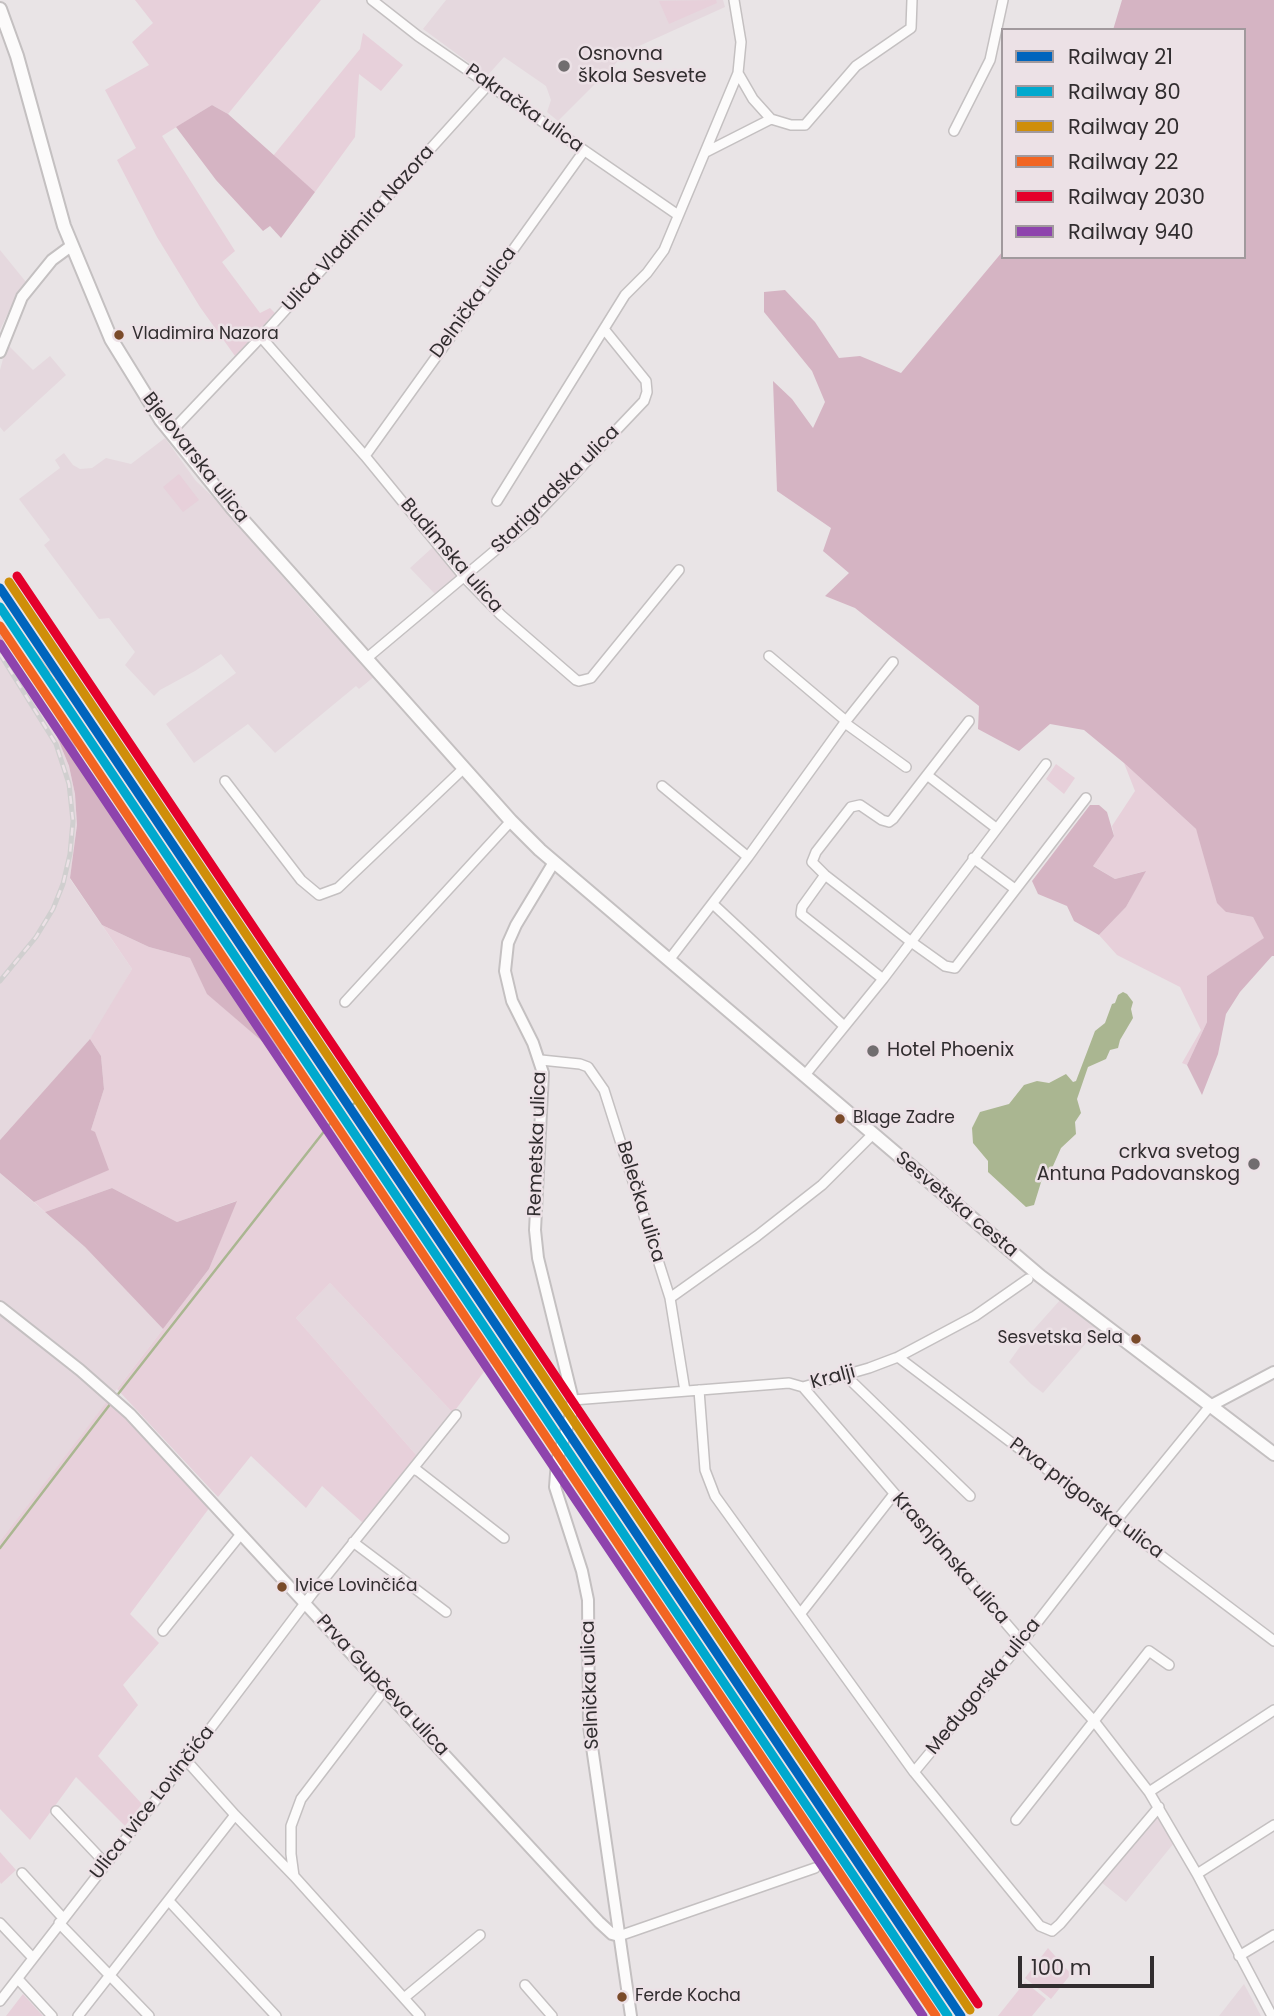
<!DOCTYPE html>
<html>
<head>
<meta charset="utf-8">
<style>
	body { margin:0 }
	#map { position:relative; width:1274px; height:2016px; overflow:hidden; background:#e9e4e6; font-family:Poppins,sans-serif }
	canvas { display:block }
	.legend { position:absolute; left:1001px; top:28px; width:245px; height:231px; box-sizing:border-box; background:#ece1e6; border:2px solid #a1999d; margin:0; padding:9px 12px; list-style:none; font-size:21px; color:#312d2f }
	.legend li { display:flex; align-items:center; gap:14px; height:35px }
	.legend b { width:35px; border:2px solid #a1999d }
	.scale { position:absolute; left:1018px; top:1956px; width:136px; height:32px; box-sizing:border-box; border:4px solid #312d2f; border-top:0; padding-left:9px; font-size:21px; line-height:24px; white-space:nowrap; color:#312d2f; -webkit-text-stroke:5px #ece1e6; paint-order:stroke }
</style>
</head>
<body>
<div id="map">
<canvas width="1274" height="2016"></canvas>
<ul class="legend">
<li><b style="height:9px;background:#0065bd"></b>Railway 21</li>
<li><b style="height:9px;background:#00a9ce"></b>Railway 80</li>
<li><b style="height:9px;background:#cf8e09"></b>Railway 20</li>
<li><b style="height:9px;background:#f26522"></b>Railway 22</li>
<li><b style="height:9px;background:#e4002b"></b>Railway 2030</li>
<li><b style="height:9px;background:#8e44ad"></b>Railway 940</li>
</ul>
<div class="scale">100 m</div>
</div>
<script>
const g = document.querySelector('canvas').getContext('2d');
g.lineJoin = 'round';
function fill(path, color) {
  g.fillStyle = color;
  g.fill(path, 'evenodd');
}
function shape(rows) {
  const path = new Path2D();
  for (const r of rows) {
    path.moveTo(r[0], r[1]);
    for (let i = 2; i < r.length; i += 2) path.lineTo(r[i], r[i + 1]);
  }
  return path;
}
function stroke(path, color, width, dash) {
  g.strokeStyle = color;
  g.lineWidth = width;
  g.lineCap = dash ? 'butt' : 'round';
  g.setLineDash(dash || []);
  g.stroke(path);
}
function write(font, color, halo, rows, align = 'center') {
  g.font = font + ' Poppins,sans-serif';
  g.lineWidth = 5;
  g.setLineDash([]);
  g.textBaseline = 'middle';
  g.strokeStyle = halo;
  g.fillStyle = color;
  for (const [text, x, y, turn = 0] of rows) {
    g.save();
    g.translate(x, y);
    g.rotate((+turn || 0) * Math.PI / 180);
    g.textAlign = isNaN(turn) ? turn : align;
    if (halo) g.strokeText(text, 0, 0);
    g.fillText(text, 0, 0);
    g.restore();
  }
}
fill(shape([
	[446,0,723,0,725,7,628,51,558,121,547,112,551,100,546,86,504,57,487,76,423,29],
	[0,250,26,282,19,290,0,330],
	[7,344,33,370,50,356,66,375,4,432,0,427,0,370],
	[165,438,196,481,214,498,315,614,375,676,359,689,356,686,275,753,248,724,194,763,166,724,236,673,221,654,195,671,160,690,154,696,125,665,135,652,109,618,99,619,44,545,50,540,19,499,60,468,55,460,64,453,73,465,80,469,92,468,106,458,131,464],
	[433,547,458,576,435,594,410,568],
	[0,645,51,722,69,766,75,794,77,825,70,879,132,969,95,1034,0,1140],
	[0,1173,85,1247,163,1329,0,1541],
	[330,1283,453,1413,418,1457,296,1318],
	[1061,1299,1099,1328,1043,1393,1031,1384,1009,1362,1027,1337],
	[1158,1816,1174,1843,1126,1902,1101,1882],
	[1244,1984,1261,2016,1219,2016]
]), '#e5d8de');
fill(shape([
	[135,0,321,0,228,114,212,105,162,136,235,251,222,262,260,313,270,308,275,313,235,356,200,307,157,237,117,160,136,148,105,90,149,65,132,42,153,23],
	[716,0,717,3,669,24,659,1],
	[363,33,403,65,381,91,359,74,355,137,315,192,273,156,360,49],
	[179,474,199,500,183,512,163,487],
	[1124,763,1196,829,1226,912,1253,917,1265,938,1207,976,1207,1022,1187,1065,1182,1063,1201,1030,1180,987,1117,955,1099,935,1126,907,1145,871,1115,879,1092,865,1114,836,1112,826,1135,791],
	[1056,764,1075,778,1064,794,1046,779],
	[102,925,149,947,190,958,208,994,278,1055,290,1051,365,1169,440,1275,493,1358,495,1363,489,1365,453,1413,330,1283,296,1318,418,1457,363,1523,322,1486,306,1508,251,1456,218,1497,117,1389,209,1269,236,1201,177,1222,112,1188,45,1212,34,1202,108,1170,91,1130,104,1089,101,1056,90,1039,132,969],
	[108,1400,210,1507,130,1614,159,1643,123,1685,138,1705,98,1756,142,1804,125,1826,76,1777,30,1840,0,1809,0,1541],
	[0,1852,16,1870,1,1884,0,1882],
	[1048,1948,1071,1974,1051,1999,1025,1978],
	[1025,1982,1046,1999,1032,2016,998,2016],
	[23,1994,43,2016,6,2016]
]), '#e7d0da');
fill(shape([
	[1122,0,1274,0,1274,956,1272,956,1240,992,1226,1014,1218,1054,1202,1095,1187,1065,1207,1022,1207,976,1264,938,1253,917,1226,912,1217,903,1196,829,1124,763,1084,730,1050,724,1019,751,978,729,979,706,855,608,825,596,849,573,823,551,831,528,777,491,773,381,792,399,813,428,825,402,812,371,764,312,764,292,785,290,815,322,839,358,860,356,901,373,1003,251,1003,257,1244,257,1244,30,1113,30],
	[212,105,228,114,315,192,281,238,270,226,263,231,216,180,176,127],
	[0,634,18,666,59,726,72,733,77,751,124,826,164,878,183,890,290,1051,278,1055,207,994,190,958,149,947,102,925,70,878,77,825,75,794,69,766,51,722,0,645],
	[1090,805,1099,805,1107,812,1114,836,1093,866,1115,879,1146,871,1126,907,1099,935,1074,921,1067,906,1038,894,1032,881],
	[90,1039,101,1056,104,1089,91,1130,95,1132,109,1170,34,1202,0,1173,0,1140],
	[112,1188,177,1222,237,1201,209,1269,163,1329,85,1247,45,1212]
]), '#d5b4c3');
fill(shape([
	[1123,992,1127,994,1133,1002,1131,1009,1133,1018,1120,1040,1118,1048,1110,1050,1106,1059,1088,1067,1077,1099,1081,1113,1075,1122,1076,1134,1061,1148,1053,1166,1042,1179,1034,1205,1026,1207,988,1172,988,1161,973,1143,972,1128,980,1112,1009,1104,1024,1085,1037,1081,1049,1083,1066,1074,1073,1082,1076,1081,1095,1031,1105,1023,1112,1004,1115,1003,1118,995]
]), '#aab691');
stroke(shape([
	[352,1105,360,1099],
	[339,1115,343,1112],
	[115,1398,333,1120],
	[0,1548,111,1403]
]), '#aab691', 2.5);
const minor = shape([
	[372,0,418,36,678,215],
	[738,73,753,99,771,119,791,125,805,125,856,66,911,28,912,0],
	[954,131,990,60,1003,0],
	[706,152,771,119],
	[261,337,365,456,465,578,501,615,576,680,579,681,591,678,679,570],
	[170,433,261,337,488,85],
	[365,456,584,151],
	[497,501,625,295,647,273,664,250,738,73,741,42,734,0],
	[769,656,846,721],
	[367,658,529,522,644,401,647,392,646,381,604,329],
	[845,723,906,767],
	[927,775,969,721],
	[225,781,301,880,319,895,338,888,464,768],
	[662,786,748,857],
	[996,828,927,775,893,819,889,822,882,820,860,805,851,807,816,852,812,862,825,875,910,941,945,966,955,968,1086,798],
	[973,858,1015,889],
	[825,875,802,907,801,914,883,979],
	[713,904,844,1026],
	[669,960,748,857,846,721,893,662],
	[345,1002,511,821],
	[541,1060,580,1064,588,1067,604,1090,670,1298,685,1391],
	[805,1075,883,979,1046,764],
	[670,1298,757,1236,822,1185,873,1134],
	[898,1357,1274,1641],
	[844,1374,970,1496],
	[803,1387,1022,1642,1094,1721,1149,1792,1197,1874,1272,2016],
	[699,1390,705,1470,715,1496,914,1772,1040,1926,1052,1931,1060,1924,1159,1807],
	[573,1400,789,1383,803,1387,869,1368,898,1357,975,1316,1028,1279],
	[413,1469,418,1471,504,1538],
	[353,1542,446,1612],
	[801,1613,894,1494],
	[163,1631,241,1534],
	[384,1690,301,1799,291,1826,291,1854,294,1876,420,2016],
	[186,1760,235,1815,294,1876],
	[914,1772,1022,1642,1116,1521,1210,1406],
	[1149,1792,1274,1710],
	[56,1811,105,1863],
	[1016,1820,1149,1651,1169,1665],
	[22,1873,63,1918],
	[1197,1874,1274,1825],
	[169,1901,276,2016],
	[0,1923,33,1958],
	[59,1923,149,2016],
	[619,1936,815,1868],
	[1239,1956,1274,1935],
	[18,1979,52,2016],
	[525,1985,552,2016],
	[404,1998,480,1935],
	[0,2001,179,1770,312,1594,456,1415],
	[78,2016,235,1815]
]);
const tertiary = shape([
	[0,352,22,297,52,260,71,246],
	[554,862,516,925,508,943,505,971,512,1001,533,1043,543,1073,535,1230,538,1258,573,1400,571,1414,557,1461,555,1487,582,1571,588,1600,589,1726,631,2016],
	[0,1307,80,1370,130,1414,599,1922,612,1934,619,1936],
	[1210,1406,1274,1372]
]);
const secondary = shape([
	[0,9,17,56,64,226,111,339,161,420,233,509,511,821,540,850,1040,1276,1274,1454]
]);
stroke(minor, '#c4c0c1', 12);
stroke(tertiary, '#c4c0c1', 14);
stroke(secondary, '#c4c0c1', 16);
stroke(minor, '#fcfbfb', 9);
stroke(tertiary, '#fcfbfb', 10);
stroke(secondary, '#fcfbfb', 12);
const rail = shape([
	[0,610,54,679],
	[0,654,56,744,69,784,73,821,70,854,63,884,53,909,36,937,0,981]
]);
stroke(rail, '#d0cfcf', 5);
stroke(rail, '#ece1e6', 2.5, [8]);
stroke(shape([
	[0,588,961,2016]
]), '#0065bd', 9);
stroke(shape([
	[0,607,948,2016]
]), '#00a9ce', 9);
stroke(shape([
	[9,582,970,2010]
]), '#cf8e09', 9);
stroke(shape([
	[0,626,936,2016]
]), '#f26522', 9);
stroke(shape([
	[17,576,978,2004]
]), '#e4002b', 9);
stroke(shape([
	[0,644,923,2016]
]), '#8e44ad', 9);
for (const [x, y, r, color] of [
	[564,66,7,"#716d6f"],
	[119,335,6,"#7a4b2a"],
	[873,1051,7,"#716d6f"],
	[840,1119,6,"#7a4b2a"],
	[1254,1164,7,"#716d6f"],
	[1136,1339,6,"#7a4b2a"],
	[282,1587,6,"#7a4b2a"],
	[622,1997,6,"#7a4b2a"]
]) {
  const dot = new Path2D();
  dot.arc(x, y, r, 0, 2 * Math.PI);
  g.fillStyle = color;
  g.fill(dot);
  stroke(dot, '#ece1e6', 2.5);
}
write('17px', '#312d2f', '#ece1e6', [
	["Vladimira Nazora",132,335],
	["Blage Zadre",853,1119],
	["Sesvetska Sela",1123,1339,"right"],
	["Ivice Lovinčića",295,1587],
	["Ferde Kocha",635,1997]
], 'left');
write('19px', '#312d2f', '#ece1e6', [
	["Osnovna",578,55],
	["škola Sesvete",578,77],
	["Hotel Phoenix",887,1051],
	["crkva svetog",1240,1153,"right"],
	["Antuna Padovanskog",1240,1175,"right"]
], 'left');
write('19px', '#312d2f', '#ece1e6', [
	["Pakračka ulica",524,109,35],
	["Ulica Vladimira Nazora",359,229,-48],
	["Delnička ulica",474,303,-54],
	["Bjelovarska ulica",195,458,52],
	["Starigradska ulica",556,490,-45],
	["Budimska ulica",451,556,49],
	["Remetska ulica",538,1144,-88],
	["Belečka ulica",640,1202,73],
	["Sesvetska cesta",956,1205,40],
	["Kralji",833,1378,-15],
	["Prva prigorska ulica",1086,1499,37],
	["Krasnjanska ulica",950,1559,49],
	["Selnička ulica",591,1685,-92],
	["Prva Gupčeva ulica",382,1686,47],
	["Međugorska ulica",984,1687,-51],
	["Ulica Ivice Lovinčića",153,1803,-52]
]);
</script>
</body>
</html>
